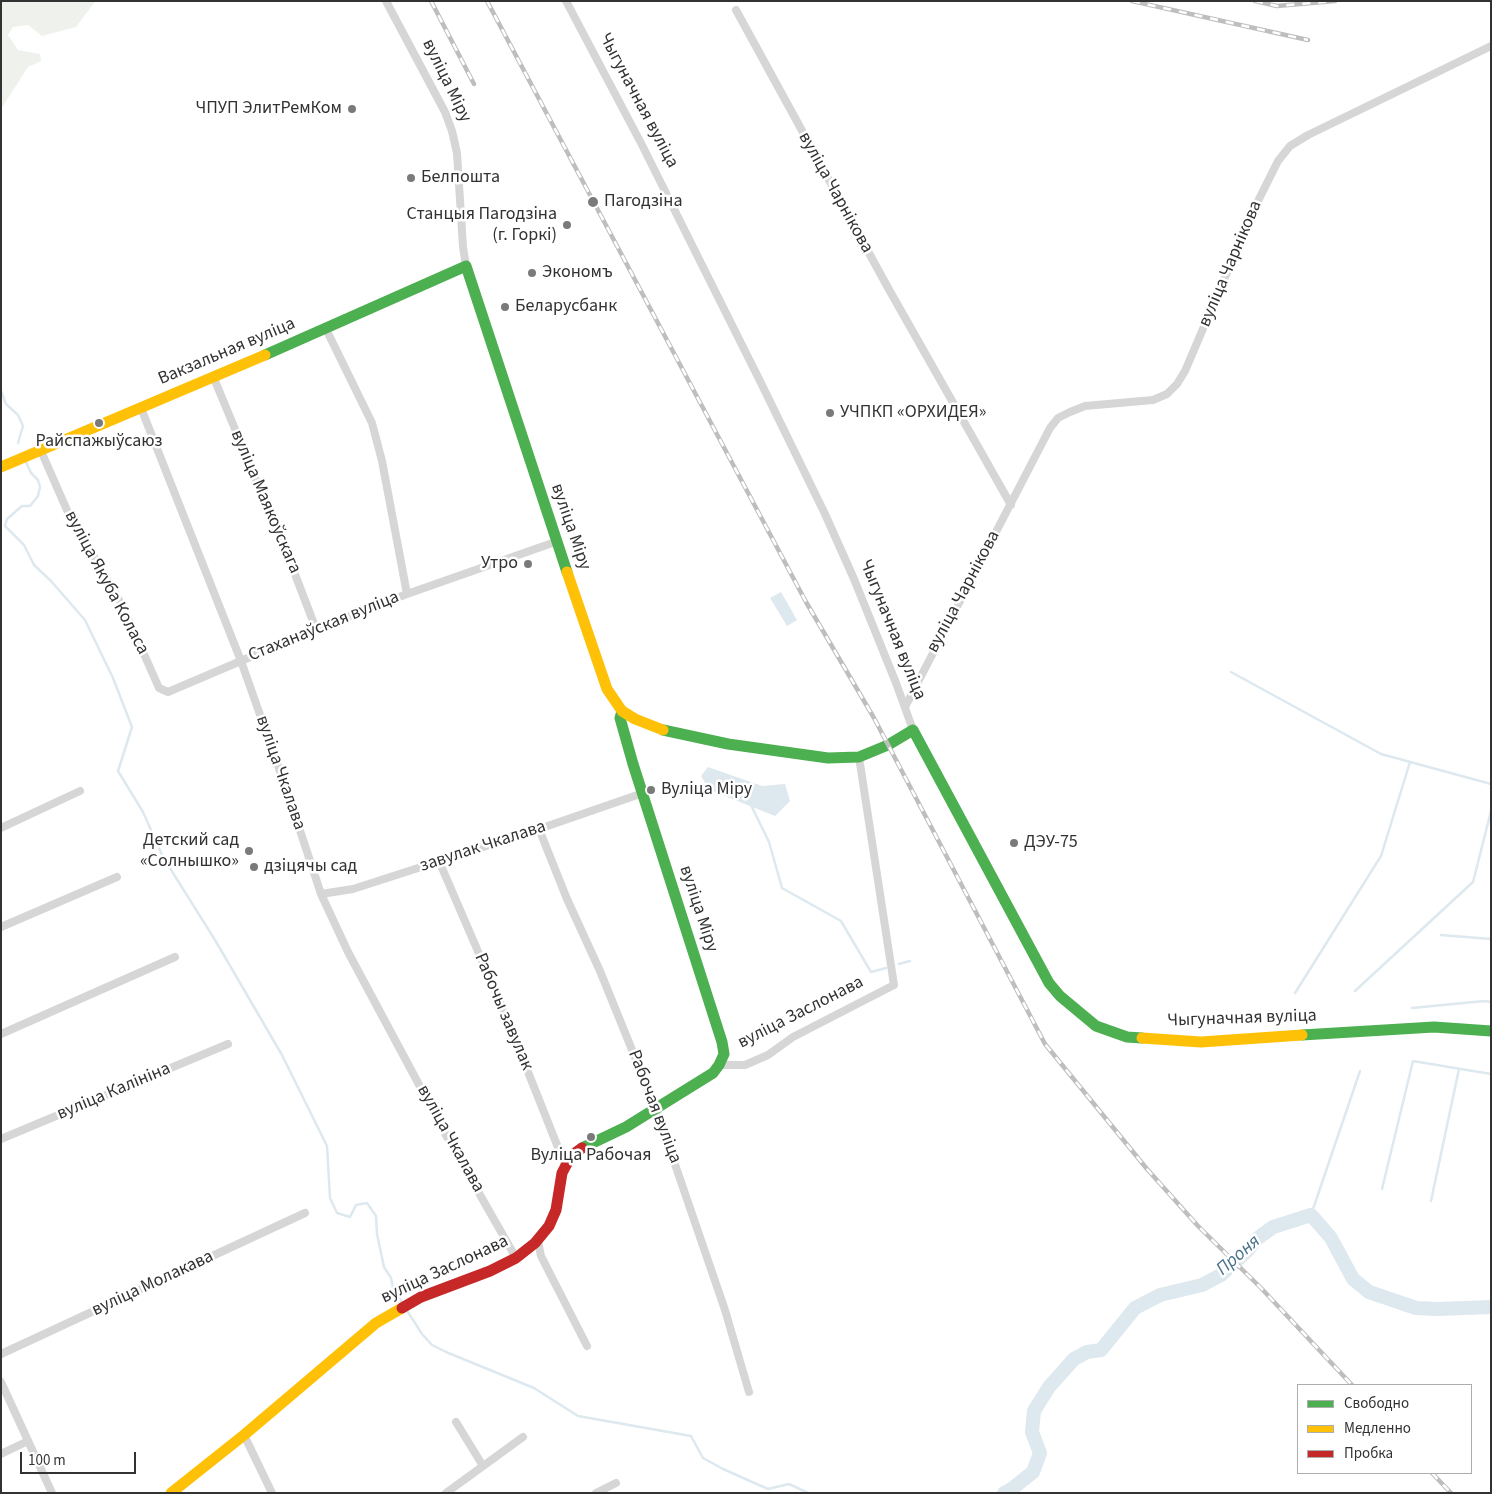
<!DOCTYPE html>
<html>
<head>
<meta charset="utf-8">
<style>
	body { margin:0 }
	#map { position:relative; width:1492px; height:1494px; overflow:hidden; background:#fff; font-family:"Source Sans 3",sans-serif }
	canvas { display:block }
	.frame { position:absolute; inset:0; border:2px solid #323232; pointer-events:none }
	.legend { position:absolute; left:1297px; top:1384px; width:175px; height:90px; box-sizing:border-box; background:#fff; border:1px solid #adadad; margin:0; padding:6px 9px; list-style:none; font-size:15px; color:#323232 }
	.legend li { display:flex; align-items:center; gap:10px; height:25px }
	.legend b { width:25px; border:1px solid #adadad }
	.scale { position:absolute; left:20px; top:1452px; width:116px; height:22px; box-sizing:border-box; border:2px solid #323232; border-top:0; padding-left:6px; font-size:15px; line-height:18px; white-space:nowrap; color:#323232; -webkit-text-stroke:4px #fff; paint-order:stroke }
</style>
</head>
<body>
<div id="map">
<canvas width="1492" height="1494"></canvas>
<div class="frame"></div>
<ul class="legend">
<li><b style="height:6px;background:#4caf50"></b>Свободно</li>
<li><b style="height:6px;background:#ffc107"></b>Медленно</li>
<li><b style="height:6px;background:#c62828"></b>Пробка</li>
</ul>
<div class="scale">100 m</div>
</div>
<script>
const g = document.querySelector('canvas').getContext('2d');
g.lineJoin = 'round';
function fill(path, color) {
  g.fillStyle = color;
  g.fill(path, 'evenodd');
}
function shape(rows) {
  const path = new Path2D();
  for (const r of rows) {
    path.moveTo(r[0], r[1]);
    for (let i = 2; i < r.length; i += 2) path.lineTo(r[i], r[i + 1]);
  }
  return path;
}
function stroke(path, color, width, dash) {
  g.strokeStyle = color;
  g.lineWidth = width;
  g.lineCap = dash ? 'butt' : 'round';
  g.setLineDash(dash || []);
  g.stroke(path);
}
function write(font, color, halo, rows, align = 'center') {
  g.font = font + ' "Source Sans 3",sans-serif';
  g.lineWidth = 5;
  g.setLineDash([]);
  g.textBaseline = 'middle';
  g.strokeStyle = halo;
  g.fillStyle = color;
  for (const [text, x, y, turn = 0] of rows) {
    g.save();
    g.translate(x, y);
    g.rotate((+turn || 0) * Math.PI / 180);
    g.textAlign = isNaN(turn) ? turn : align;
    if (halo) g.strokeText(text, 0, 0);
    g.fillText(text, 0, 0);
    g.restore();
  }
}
fill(shape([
	[1,1,93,1,94,3,76,27,42,36,28,25,13,27,8,35,18,50,40,54,41,61,28,67,1,109]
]), '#eff2ec');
fill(shape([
	[781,592,797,620,787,626,770,598],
	[708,767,762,786,785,784,790,801,775,816,710,790,701,776]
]), '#dde8ef');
stroke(shape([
	[1,391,6,404,18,415,23,426,18,443],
	[26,462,31,473,38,480,40,487,38,496,30,506,22,506,7,519,5,526,24,545,34,565,51,581,85,620,113,678,132,727,118,771,143,812,163,857,215,940,282,1055,327,1146,330,1198,337,1213,350,1217,356,1205,367,1203,376,1216,377,1234,384,1267,391,1278,393,1288,403,1304],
	[1231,672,1381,754,1491,784],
	[750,803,769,842,782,888,841,921,871,972,886,968],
	[1441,935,1491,939],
	[899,964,910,961],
	[1355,991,1473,882,1491,811],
	[1295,993,1381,856,1410,762],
	[1412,1008,1484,1001,1491,1002],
	[1382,1189,1413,1061,1491,1074],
	[1431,1201,1459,1069],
	[1311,1215,1360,1071],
	[406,1309,422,1334,432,1345,446,1352,534,1388,578,1416,691,1436,703,1458,723,1469,768,1489,789,1484,808,1493]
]), '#dde8ef', 2.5);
stroke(shape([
	[1004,1493,1013,1488,1033,1472,1040,1453,1032,1432,1034,1411,1049,1387,1074,1359,1087,1352,1101,1350,1135,1308,1160,1295,1202,1285,1221,1275,1248,1250,1258,1238,1273,1227,1311,1215,1319,1224,1331,1238,1353,1279,1369,1292,1416,1308,1438,1309,1491,1307]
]), '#dde8ef', 14);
stroke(shape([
	[386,1,445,112,452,131,457,153,463,247,466,266],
	[566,1,642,145,760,381,825,514,854,579,896,683,913,730],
	[736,10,887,286,1011,505],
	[326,329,372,423,382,461,407,594],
	[213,376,293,569,316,629],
	[141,408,241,661,288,794,321,894,348,952,447,1137,516,1258],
	[41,451,70,517,84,539,124,609,159,688,168,692,316,629,407,594,558,541],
	[905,707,1050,428,1058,418,1070,412,1085,406,1153,400,1167,394,1177,384,1185,371,1255,207,1278,161,1290,146,1308,135,1491,46],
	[1,828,80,791],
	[539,829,567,899,600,971,656,1109,725,1310,749,1392],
	[439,861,505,1014,565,1165],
	[321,894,353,889,539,829,643,793],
	[1,927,117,877],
	[1,1034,175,957],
	[719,1065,745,1065,768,1055,793,1037,894,985,859,757],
	[1,1139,228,1044],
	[538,1241,541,1256,587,1346],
	[1,1354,305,1213],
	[1,1382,52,1493],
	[456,1422,483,1466],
	[244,1435,272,1493],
	[1,1454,28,1441],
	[446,1493,523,1437],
	[596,1493,616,1483]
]), '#d6d6d6', 8);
stroke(shape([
	[265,355,466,266,567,572],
	[663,730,728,744,828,758,859,757,888,745,913,730,1049,983,1060,996,1096,1026,1127,1037,1142,1038],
	[1302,1035,1434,1027,1491,1031],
	[582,1148,626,1127,713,1073,719,1065,724,1054,722,1042,633,764,620,718,622,711]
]), '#4caf50', 11);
stroke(shape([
	[1,467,265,355],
	[567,572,607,689,622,711,635,719,663,730],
	[1142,1038,1201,1042,1302,1035],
	[171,1493,244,1435,376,1323,402,1308]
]), '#ffc107', 11);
stroke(shape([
	[402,1308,421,1297,490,1271,516,1258,535,1243,549,1226,556,1210,562,1173,571,1156,582,1148]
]), '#c62828', 11);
const rail = shape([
	[431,1,474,84],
	[487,1,806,602,874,718,1045,1044,1147,1169,1198,1226,1261,1288,1352,1385],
	[1132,1,1308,40],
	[1255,1,1277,6,1335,1],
	[1432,1473,1451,1493]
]);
stroke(rail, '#bebebe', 4.5);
stroke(rail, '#fff', 2.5, [8]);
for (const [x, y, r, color] of [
	[352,109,5,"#7a7a7a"],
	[411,178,5,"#7a7a7a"],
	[593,202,6,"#7a7a7a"],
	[567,225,5,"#7a7a7a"],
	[532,273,5,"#7a7a7a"],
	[505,307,5,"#7a7a7a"],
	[830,413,5,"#7a7a7a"],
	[99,423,5,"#7a7a7a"],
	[528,564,5,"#7a7a7a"],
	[651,790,5,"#7a7a7a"],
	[1014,843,5,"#7a7a7a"],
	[249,851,5,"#7a7a7a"],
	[254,867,5,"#7a7a7a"],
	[591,1137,5,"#7a7a7a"]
]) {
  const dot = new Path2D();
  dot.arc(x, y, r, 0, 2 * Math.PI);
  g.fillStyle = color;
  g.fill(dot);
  stroke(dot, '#fff', 2);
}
write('18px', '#323232', '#fff', [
	["вуліца Міру",446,81,64],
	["Чыгуначная вуліца",638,101,62],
	["вуліца Чарнікова",835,193,61],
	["вуліца Чарнікова",1231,264,-67],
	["Вакзальная вуліца",227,352,-23],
	["вуліца Маякоўскага",265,502,67],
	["вуліца Міру",570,527,71],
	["вуліца Якуба Коласа",106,583,62],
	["вуліца Чарнікова",964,592,-62],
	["Стаханаўская вуліца",324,627,-22],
	["Чыгуначная вуліца",892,630,68],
	["вуліца Чкалава",280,773,71],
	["завулак Чкалава",483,847,-18],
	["вуліца Міру",698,909,72],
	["Рабочы завулак",503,1012,67],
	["вуліца Заслонава",801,1013,-27],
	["Чыгуначная вуліца",1242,1019,-2],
	["вуліца Калініна",114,1092,-23],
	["Рабочая вуліца",654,1107,69],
	["вуліца Чкалава",450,1139,61],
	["вуліца Заслонава",445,1270,-25],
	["вуліца Молакава",153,1284,-25]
]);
write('18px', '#323232', '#fff', [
	["ЧПУП ЭлитРемКом",342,109,"right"],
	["Белпошта",421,178],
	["Пагодзіна",604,202],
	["Станцыя Пагодзіна",557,215,"right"],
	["(г. Горкі)",557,236,"right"],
	["Экономъ",542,273],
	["Беларусбанк",515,307],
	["УЧПКП «ОРХИДЕЯ»",840,413],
	["Райспажыўсаюз",99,442,"center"],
	["Утро",518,564,"right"],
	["Вуліца Міру",661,790],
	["Детский сад",239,841,"right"],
	["«Солнышко»",239,862,"right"],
	["ДЭУ-75",1024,843],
	["дзіцячы сад",264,867],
	["Вуліца Рабочая",591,1156,"center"]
], 'left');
write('italic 19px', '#49728b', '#fff', [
	["Проня",1239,1256,-41]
]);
</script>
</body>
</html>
